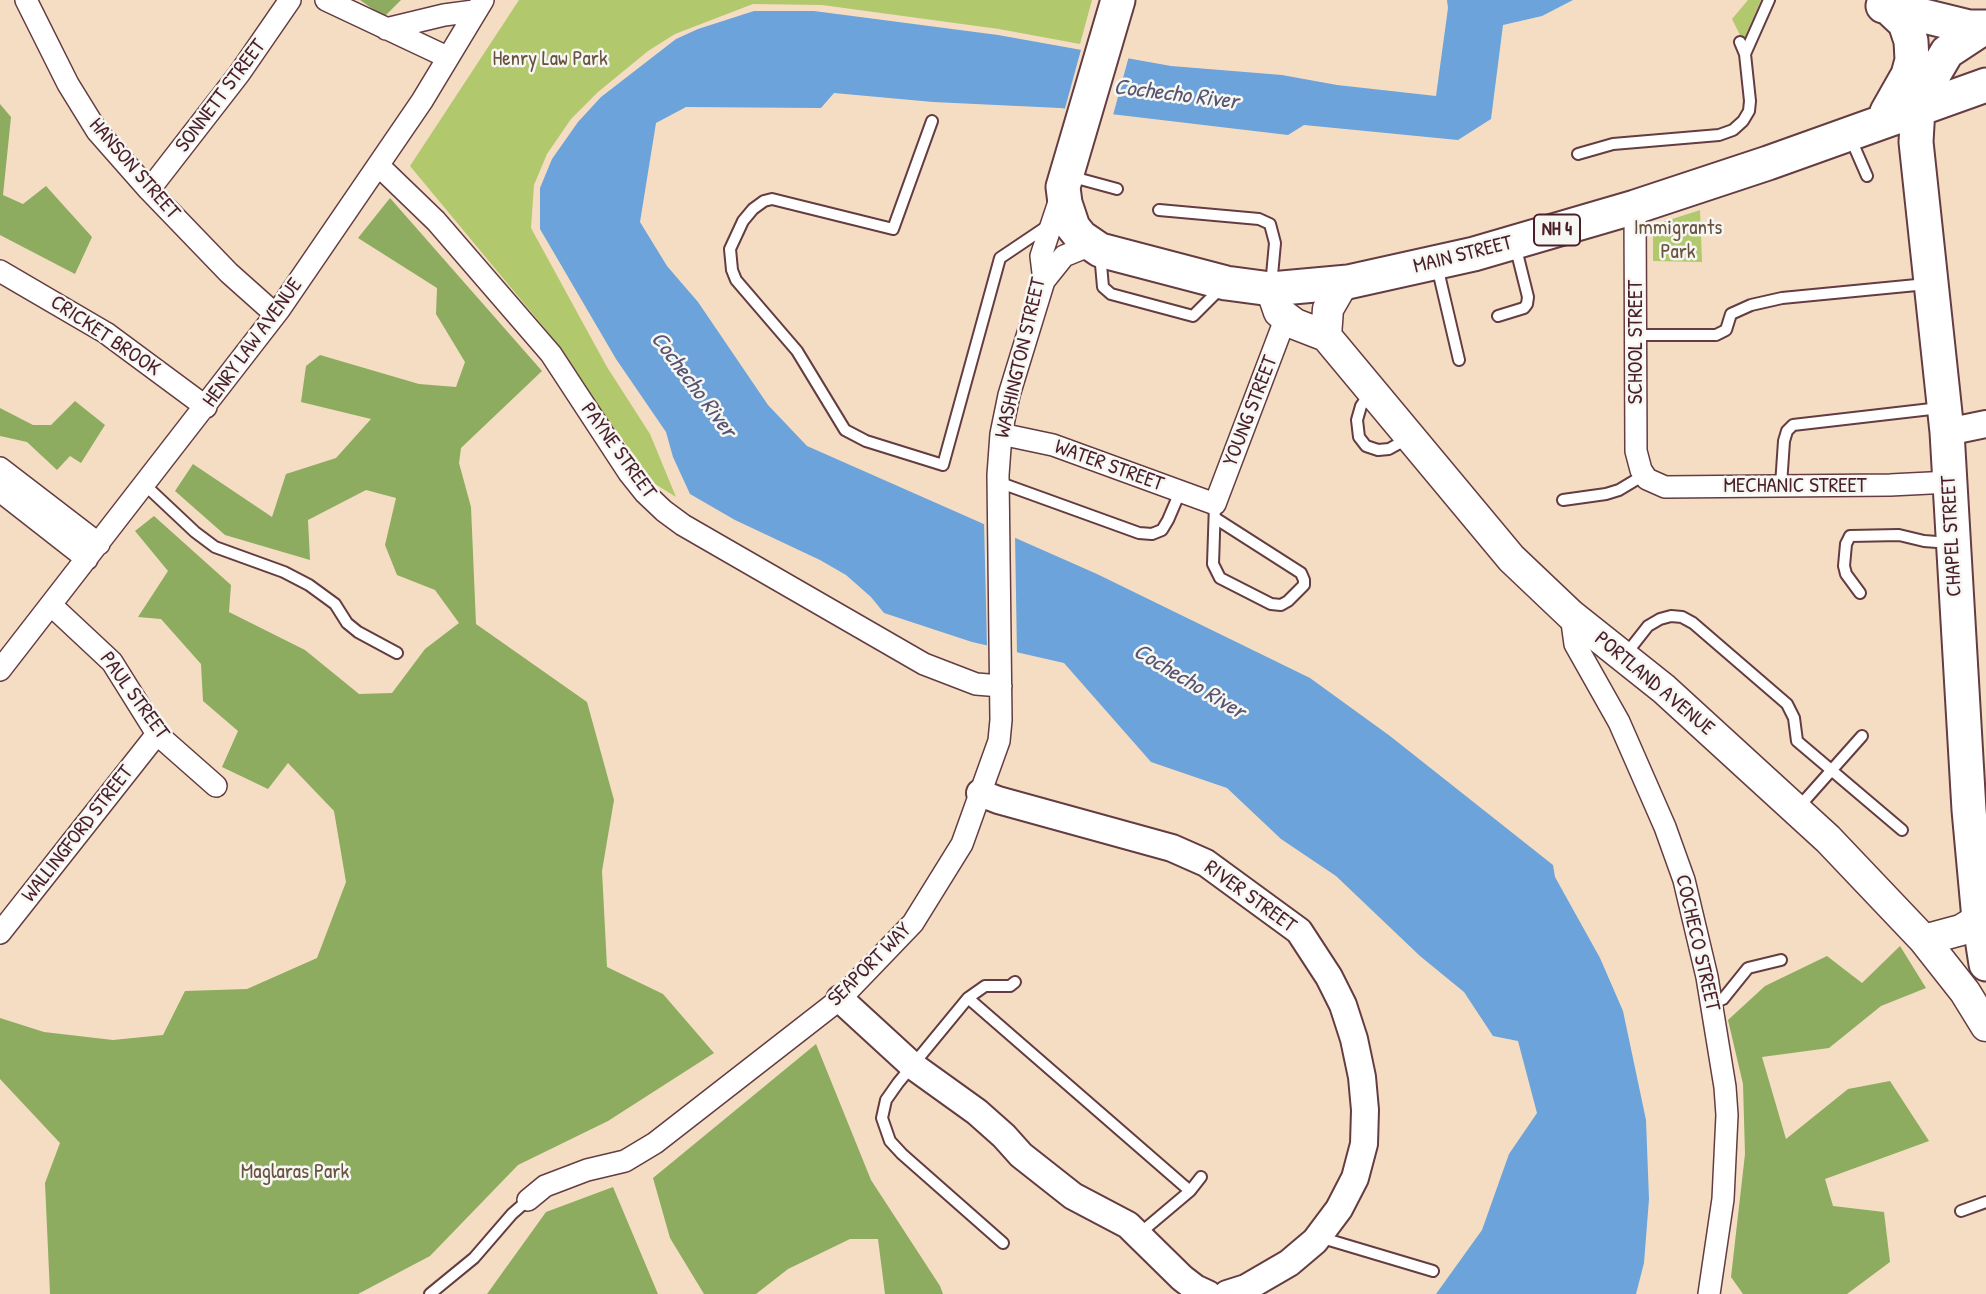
<!DOCTYPE html>
<html>
<head>
<meta charset="utf-8">
<style>
	body { margin:0 }
	canvas { display:block; background:#f4ddc2 }
</style>
</head>
<body>
<canvas width="1986" height="1294"></canvas>
<script>
const g = document.querySelector('canvas').getContext('2d');
g.lineJoin = 'round';
function fill(path, color) {
  g.fillStyle = color;
  g.fill(path, 'evenodd');
}
function shape(rows) {
  const path = new Path2D();
  for (const r of rows) {
    path.moveTo(r[0], r[1]);
    for (let i = 2; i < r.length; i += 2) path.lineTo(r[i], r[i + 1]);
  }
  return path;
}
function stroke(path, color, width, dash) {
  g.strokeStyle = color;
  g.lineWidth = width;
  g.lineCap = dash ? 'butt' : 'round';
  g.setLineDash(dash || []);
  g.stroke(path);
}
function write(font, color, halo, rows, align = 'center') {
  g.font = font + ' "Patrick Hand",sans-serif';
  g.lineWidth = 5;
  g.setLineDash([]);
  g.textBaseline = 'middle';
  g.strokeStyle = halo;
  g.fillStyle = color;
  for (const [text, x, y, turn = 0] of rows) {
    g.save();
    g.translate(x, y);
    g.rotate((+turn || 0) * Math.PI / 180);
    g.textAlign = isNaN(turn) ? turn : align;
    if (halo) g.strokeText(text, 0, 0);
    g.fillText(text, 0, 0);
    g.restore();
  }
}
fill(shape([
	[519,0,1092,0,1080,44,999,29,822,5,753,4,675,34,648,51,598,92,571,119,547,154,534,185,531,228,607,367,650,434,676,497,655,484,600,409,556,342,410,166],
	[1748,0,1761,0,1745,37,1741,37,1732,19],
	[1700,210,1702,262,1653,261,1653,229,1654,225]
]), '#b2c86d');
fill(shape([
	[360,0,401,0,384,17],
	[0,104,11,117,3,195,23,204,46,186,92,237,75,274,0,235],
	[390,198,542,371,461,448,459,463,471,507,476,624,587,702,614,800,602,871,607,967,663,994,714,1053,608,1121,518,1165,430,1256,358,1294,50,1294,45,1183,60,1143,0,1079,0,1018,44,1032,113,1040,163,1035,185,991,247,989,317,958,346,882,334,811,288,763,268,789,222,767,238,731,203,701,201,664,161,619,138,617,168,571,135,531,154,516,231,585,229,612,305,650,359,694,392,693,425,649,459,623,435,590,397,575,385,545,396,498,366,490,308,520,310,560,225,535,175,491,193,464,272,517,286,474,336,458,371,419,301,402,306,366,320,355,419,384,456,387,465,362,436,314,437,288,358,238],
	[75,401,105,425,81,463,70,456,57,470,27,442,0,436,0,408,33,425,51,425],
	[1900,946,1926,988,1881,1006,1829,1048,1762,1057,1786,1139,1848,1089,1890,1081,1929,1141,1825,1179,1833,1206,1884,1212,1890,1262,1847,1294,1743,1294,1731,1277,1745,1154,1743,1084,1728,1020,1765,986,1827,956,1862,983],
	[816,1044,871,1180,940,1286,943,1294,885,1294,878,1239,850,1239,788,1269,756,1294,704,1294,670,1238,653,1178],
	[613,1187,658,1294,487,1294,546,1212]
]), '#8dac60');
fill(shape([
	[1447,0,1573,0,1542,16,1503,25,1491,119,1458,140,1304,125,1288,135,1060,108,933,102,834,93,821,108,686,107,656,123,640,222,667,266,698,302,768,405,807,446,1097,574,1310,678,1390,736,1553,865,1555,877,1600,958,1623,1011,1646,1120,1649,1199,1644,1263,1636,1294,1436,1294,1482,1230,1509,1154,1537,1113,1518,1041,1493,1036,1464,992,1420,956,1336,876,1281,839,1227,788,1151,762,1064,663,972,642,884,613,871,597,846,575,820,560,735,520,690,494,673,457,666,432,616,359,540,229,540,188,552,159,578,122,601,97,676,39,698,29,754,11,814,11,998,35,1171,66,1282,75,1337,85,1436,96,1448,8]
]), '#6ca3da');
fill(shape([
	[1082,46,1129,56,1112,119,1064,112],
	[984,521,1015,534,1017,654,987,646]
]), '#f4ddc2');
const service = shape([
	[1745,54,1769,0],
	[932,121,893,229,772,199,764,201,753,209,743,221,730,249,732,270,736,280,797,351,845,430,866,441,943,465,1000,258,1049,225],
	[1850,137,1867,176],
	[1578,154,1613,144,1719,135,1733,130,1743,121,1749,111,1750,101,1745,54,1740,42],
	[1069,176,1117,189],
	[1159,210,1259,219,1270,224,1275,243,1271,286],
	[1100,253,1103,287,1111,294,1193,316,1221,288],
	[1437,266,1459,360],
	[1498,316,1524,308,1527,304,1528,297,1515,245],
	[1635,335,1716,335,1726,330,1731,314,1751,305,1782,298,1927,284],
	[1370,393,1361,406,1357,420,1359,437,1366,446,1378,450,1389,449,1407,439],
	[998,482,1139,533,1152,534,1162,530,1168,520,1180,492],
	[145,485,195,532,215,547,284,572,309,585,335,604,347,623,358,632,397,653],
	[1781,485,1784,441,1787,431,1793,425,1940,408],
	[1563,500,1606,494,1619,490,1644,475],
	[1215,504,1213,564,1220,578,1271,604,1281,605,1288,601,1304,585,1304,580,1301,573,1215,518],
	[1860,593,1846,574,1844,566,1846,544,1850,536,1899,535,1924,541,1950,543],
	[1626,654,1648,626,1660,619,1671,616,1682,617,1693,623,1787,704,1794,718,1797,741,1902,830],
	[1797,809,1862,736],
	[968,998,985,986,1010,986,1015,982],
	[1712,1004,1723,999,1748,968,1781,960],
	[1961,1211,1986,1202],
	[1139,1234,1190,1191,1201,1177],
	[1319,1237,1433,1271],
	[1003,1243,902,1154,890,1141,882,1118,886,1100,898,1083,968,998,1190,1191],
	[430,1294,474,1258,512,1214,528,1200]
]);
const minor = shape([
	[26,0,68,84,97,131,149,190,229,273,275,314],
	[326,0,447,57],
	[386,29,444,15,474,11],
	[379,166,436,221,551,354,629,473,645,493,664,511,683,525,924,664,976,684,1001,686],
	[149,190,239,74,290,0],
	[1635,207,1636,451,1641,470,1647,479,1665,487,1890,485,1950,482],
	[0,271,106,333,206,407],
	[1044,281,1064,256,1091,245],
	[1001,434,1053,445,1215,504,1286,317],
	[0,468,99,544],
	[0,491,87,559],
	[51,605,112,662,157,734,216,786],
	[1571,615,1575,644,1619,722,1665,827,1684,880,1707,977,1725,1087,1727,1115,1723,1199,1709,1294],
	[0,670,279,310,422,101,483,0],
	[0,933,157,734],
	[528,1200,545,1186,587,1170,625,1161,655,1143,840,999,913,923,962,844,999,741,1001,720,998,475,1001,434,1009,395,1044,281,1041,256,1062,193]
]);
const tertiary = shape([
	[1947,432,1986,424],
	[980,793,998,800,1172,848,1206,863,1299,931,1329,977,1343,1005,1354,1039,1362,1077,1365,1110,1364,1144,1355,1178,1339,1209,1315,1241,1289,1263,1246,1288,1227,1294],
	[840,999,913,1066,977,1112,1004,1136,1021,1155,1073,1196,1128,1225,1182,1278,1195,1288,1208,1294]
]);
const secondary = shape([
	[1271,289,1279,312,1295,324,1326,336,1511,558,1571,615,1664,689,1828,839,1924,940,1965,992,1986,1026],
	[1326,336,1328,309,1343,283],
	[1924,940,1961,930,1979,919]
]);
const primary = shape([
	[1118,0,1063,187,1065,203,1073,227,1081,237,1100,250,1226,283,1271,289,1348,282,1474,254,1635,207,1768,163,1986,85],
	[1883,6,1969,27,1986,27],
	[1985,27,1947,52,1927,86,1918,108,1916,142,1947,432,1969,810,1979,919,1986,964],
	[1887,112,1908,75,1912,60,1911,41,1905,23,1889,8]
]);
stroke(service, '#643c42', 14);
stroke(minor, '#643c42', 24);
stroke(tertiary, '#643c42', 30);
stroke(secondary, '#643c42', 33);
stroke(primary, '#643c42', 37);
stroke(service, '#fff', 10);
stroke(minor, '#fff', 21);
stroke(tertiary, '#fff', 26);
stroke(secondary, '#fff', 30);
stroke(primary, '#fff', 33);
for (const [x, y, w] of [
	[1557,230,46]
]) {
  const box = new Path2D();
  box.roundRect(x - w / 2, y - 15.5, w, 31, 5);
  g.fillStyle = '#f6f6f2';
  g.fill(box);
  stroke(box, '#4a1f2b', 2);
}
write('bold 19px', '#4a1f2b', null, [
	["NH 4",1557,230]
]);
write('21px', '#69523f', '#f6f6f2', [
	["Henry Law Park",550,59],
	["Immigrants",1678,228],
	["Park",1678,252],
	["Maglaras Park",295,1172]
]);
write('21px', '#4a1f2b', '#f6f6f2', [
	["SONNETT STREET",221,96,-53],
	["HANSON STREET",134,169,49],
	["MAIN STREET",1463,255,-14],
	["CRICKET BROOK",105,336,34],
	["SCHOOL STREET",1636,342,-90],
	["HENRY LAW AVENUE",253,343,-54],
	["WASHINGTON STREET",1021,358,-77],
	["YOUNG STREET",1251,411,-69],
	["PAYNE STREET",618,451,54],
	["WATER STREET",1109,466,20],
	["MECHANIC STREET",1795,486],
	["CHAPEL STREET",1952,536,-93],
	["PORTLAND AVENUE",1654,684,40],
	["PAUL STREET",134,696,54],
	["WALLINGFORD STREET",78,834,-52],
	["RIVER STREET",1250,897,36],
	["COCHECO STREET",1697,943,77],
	["SEAPORT WAY",870,965,-45]
]);
write('italic 23px', '#585471', '#f6f6f2', [
	["Cochecho River",1176,95,7],
	["Cochecho River",693,385,53],
	["Cochecho River",1189,682,31]
]);
</script>
</body>
</html>
